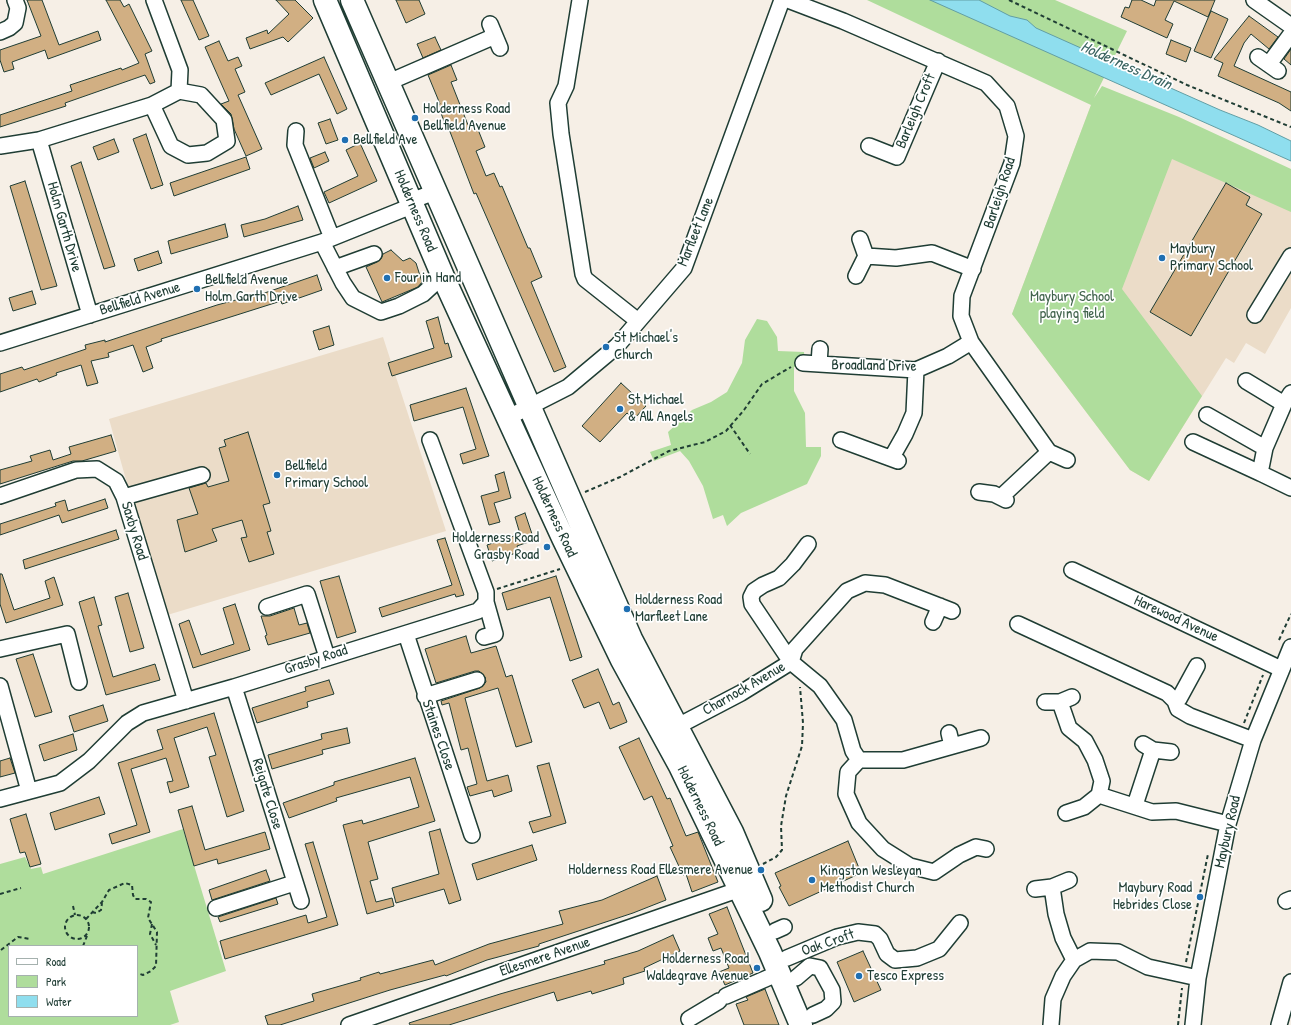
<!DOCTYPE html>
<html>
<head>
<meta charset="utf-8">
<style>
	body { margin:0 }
	#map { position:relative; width:1291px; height:1025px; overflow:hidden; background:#f6efe6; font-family:"Patrick Hand",sans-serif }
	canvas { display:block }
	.legend { position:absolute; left:8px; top:945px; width:130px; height:72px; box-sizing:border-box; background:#fff; border:1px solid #a5b1ae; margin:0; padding:5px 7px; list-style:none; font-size:12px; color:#1f3d34 }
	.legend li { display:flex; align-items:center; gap:8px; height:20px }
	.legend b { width:20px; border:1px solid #a5b1ae }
</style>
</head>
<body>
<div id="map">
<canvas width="1291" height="1025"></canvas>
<ul class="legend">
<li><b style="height:5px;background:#fff"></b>Road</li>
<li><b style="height:11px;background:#afdd9c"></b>Park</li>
<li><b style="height:11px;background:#8fdeee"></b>Water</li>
</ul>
</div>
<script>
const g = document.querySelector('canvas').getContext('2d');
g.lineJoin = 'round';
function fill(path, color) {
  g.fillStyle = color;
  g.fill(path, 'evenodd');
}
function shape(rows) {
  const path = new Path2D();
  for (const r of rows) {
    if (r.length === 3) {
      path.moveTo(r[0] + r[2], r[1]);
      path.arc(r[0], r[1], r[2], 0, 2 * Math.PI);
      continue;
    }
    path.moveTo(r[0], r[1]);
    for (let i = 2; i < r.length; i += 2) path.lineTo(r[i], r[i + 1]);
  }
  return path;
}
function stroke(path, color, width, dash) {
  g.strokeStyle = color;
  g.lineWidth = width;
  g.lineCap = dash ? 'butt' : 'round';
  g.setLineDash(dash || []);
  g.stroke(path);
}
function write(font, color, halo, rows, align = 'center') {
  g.font = font + ' "Patrick Hand",sans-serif';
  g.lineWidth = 3.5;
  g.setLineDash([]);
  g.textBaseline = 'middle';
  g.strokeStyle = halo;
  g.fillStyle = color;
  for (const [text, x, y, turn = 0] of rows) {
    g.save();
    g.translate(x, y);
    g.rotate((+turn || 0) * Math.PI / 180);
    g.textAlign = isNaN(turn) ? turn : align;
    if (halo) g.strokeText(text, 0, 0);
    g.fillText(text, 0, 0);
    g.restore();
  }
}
fill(shape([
	[1091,105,1291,209,1291,308,1265,354,1246,343,1234,363,1226,358,1149,481,1130,470,1012,314],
	[383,337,446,531,164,616,109,419]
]), '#ebdcc8');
fill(shape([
	[867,0,1055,0,1127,31,1094,98,1102,86,1179,117,1291,169,1291,212,1172,159,1122,289,1202,396,1149,481,1130,470,1012,314,1091,105],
	[757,319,767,321,777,337,778,351,804,352,805,365,794,367,794,391,805,413,806,447,821,447,821,456,807,484,741,513,727,526,723,515,713,519,703,486,689,461,680,451,654,461,650,452,671,445,668,432,692,410,711,402,727,392,742,363,745,340],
	[183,829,226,971,170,991,179,1022,170,1025,0,1025,0,864,25,857,31,869,41,867,43,874],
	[9,946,137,946,137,1016,9,1016]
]), '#afdd9c');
const water = shape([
	[930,0,979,0,1010,16,1027,20,1036,28,1220,110,1258,125,1291,141,1291,161,930,0]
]);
fill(water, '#8fdeee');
stroke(water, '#629ea4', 1);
const building = shape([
	[27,0,42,0,59,45,98,31,101,40,48,59,45,50,12,62,14,69,4,72,0,60,0,50,41,36,27,0],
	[106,0,120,0,124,7,129,4,152,51,145,54,155,82,150,84,145,75,65,103,66,106,0,127,0,115,72,91,70,85,121,68,122,70,139,63,106,0],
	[181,0,193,0,209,36,199,40,181,0],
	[276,0,295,0,313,18,288,42,283,37,250,49,246,38,267,30,268,34,289,14,276,0],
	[396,0,419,0,425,14,406,23,396,0],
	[1132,0,1141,0,1154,6,1156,0,1215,0,1208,17,1174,1,1165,20,1173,24,1167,38,1121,17,1125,7,1129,8,1132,0],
	[1211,11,1228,19,1211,58,1194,51,1211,11],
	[1249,16,1278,37,1269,49,1251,34,1244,43,1234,66,1291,92,1291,111,1279,103,1218,76,1223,63,1214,59,1249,16],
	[435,37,441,50,423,58,417,44,435,37],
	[1171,40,1191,48,1186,62,1166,54,1171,40],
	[219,41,228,61,238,57,242,66,235,69,245,92,238,95,262,149,246,156,234,129,231,114,221,104,229,101,205,47,219,41],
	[1291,49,1291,65,1284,59,1291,49],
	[324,57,347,109,337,114,319,74,271,95,265,83,324,57],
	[451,65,457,80,451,82,468,125,475,122,485,147,476,151,486,176,494,173,500,187,502,186,528,248,530,248,542,277,531,282,566,367,554,372,476,193,474,194,447,124,445,124,438,105,440,104,428,75,451,65],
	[330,119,338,140,326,144,318,123,330,119],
	[146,134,163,185,151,189,133,139,146,134],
	[114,139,119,152,98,160,93,147,114,139],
	[360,143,377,181,329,203,324,192,358,176,346,150,360,143],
	[325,152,329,161,314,168,310,158,325,152],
	[246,157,250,169,174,196,170,183,246,157],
	[81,162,115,266,104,269,71,166,81,162],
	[25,181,57,286,41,290,10,186,25,181],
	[1226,183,1250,197,1246,205,1262,214,1191,336,1150,312,1226,183],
	[298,206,303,220,244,237,241,225,265,219,298,206],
	[225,224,228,237,171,254,168,241,225,224],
	[391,250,403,261,410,258,416,263,422,282,418,287,382,302,366,267,377,262,381,259,383,254,391,250],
	[158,251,162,263,138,271,134,259,158,251],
	[317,275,322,290,282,304,281,301,161,339,162,341,146,347,153,368,143,372,133,345,108,353,109,357,91,361,98,383,87,386,81,365,56,373,57,375,39,382,37,379,0,392,0,374,22,367,24,370,86,349,85,345,105,340,105,342,217,305,247,297,247,299,317,275],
	[32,291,36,304,13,311,9,298,32,291],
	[438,317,445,344,448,343,452,357,392,376,388,363,434,348,426,321,438,317],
	[329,326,334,345,319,350,313,331,329,326],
	[621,383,646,406,634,419,627,413,600,442,582,426,621,383],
	[466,388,489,456,463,464,460,454,476,449,463,407,414,421,410,405,466,388],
	[248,432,270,503,263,505,271,531,267,532,274,554,249,562,241,538,247,537,242,520,212,529,217,541,185,552,177,520,198,514,189,488,206,483,208,487,229,481,219,448,226,446,224,440,248,432],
	[111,435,116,451,82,461,73,461,0,484,0,470,32,461,30,456,50,450,53,460,71,454,69,447,111,435],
	[504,472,511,498,494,503,500,522,489,525,481,496,499,491,495,475,504,472],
	[105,499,108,508,62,523,59,515,0,535,0,524,56,506,55,503,65,500,68,511,105,499],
	[525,513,534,540,517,546,519,552,492,561,487,545,520,534,515,517,525,513],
	[116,530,119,539,25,569,23,560,116,530],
	[445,538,464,595,456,597,455,594,382,617,379,608,452,585,437,540,445,538],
	[0,574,2,574,14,610,50,598,45,581,54,577,63,605,6,623,0,604,0,574],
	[339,576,356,632,337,638,320,581,339,576],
	[556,576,582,657,570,661,550,597,507,610,502,593,556,576],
	[128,593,144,648,130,652,115,597,128,593],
	[94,597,102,625,98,626,113,677,155,664,160,680,106,695,79,602,94,597],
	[235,604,250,650,193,668,179,624,189,620,201,655,234,644,223,608,235,604],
	[294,608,299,625,307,623,310,633,268,645,265,636,267,635,261,616,270,616,294,608],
	[466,636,471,653,496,646,506,677,512,675,532,742,516,747,498,688,465,698,487,781,508,775,512,791,494,797,492,790,470,796,467,787,477,784,468,748,461,750,449,703,442,705,441,701,480,688,486,682,485,677,479,671,475,671,436,683,425,649,466,636],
	[33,654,52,712,35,717,16,659,33,654],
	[598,669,613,705,619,702,627,722,610,729,599,702,584,708,572,680,598,669],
	[329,680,334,694,307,702,308,707,257,723,252,708,306,691,305,687,329,680],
	[103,705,108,721,74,732,69,716,103,705],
	[214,713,244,811,227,817,209,757,216,755,207,727,174,738,189,787,170,793,167,782,173,781,166,758,131,769,150,832,112,844,109,834,137,825,118,763,163,749,157,730,214,713],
	[347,728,350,743,322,750,323,754,272,769,268,755,322,739,321,734,347,728],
	[73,734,77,750,44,761,39,745,73,734],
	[639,738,667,799,670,798,686,836,698,832,718,882,692,892,686,874,683,875,676,860,670,847,673,846,652,796,644,800,619,747,639,738],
	[10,758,15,773,0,777,0,761,10,758],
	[415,758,435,821,368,842,378,879,370,881,376,902,392,898,394,906,367,914,343,825,362,820,363,824,419,807,410,777,336,798,337,801,289,818,283,803,334,785,334,782,415,758],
	[549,763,566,823,533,833,529,822,551,816,537,766,549,763],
	[99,797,105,814,55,830,50,813,99,797],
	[192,806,205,850,265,832,270,849,218,864,217,859,194,866,178,810,192,806],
	[26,814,41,864,30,867,25,852,20,853,10,819,26,814],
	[440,829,461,900,449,904,444,889,396,903,392,888,439,874,429,832,440,829],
	[848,841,861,873,789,906,779,887,781,886,775,873,848,841],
	[313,842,338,925,225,959,220,941,306,915,308,923,327,917,305,844,313,842],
	[532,845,537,860,477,880,472,864,532,845],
	[266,870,270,881,212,900,209,890,266,870],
	[657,876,666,900,633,913,539,944,539,946,487,960,446,976,445,975,390,990,280,1025,268,1025,265,1016,314,1001,312,994,361,980,360,978,379,972,380,974,433,960,435,965,489,944,563,924,559,911,602,900,657,876],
	[276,898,278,904,220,922,218,917,276,898],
	[727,907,753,973,725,985,719,972,729,968,721,948,713,951,708,938,718,934,709,914,727,907],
	[673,935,680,951,644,968,645,971,623,978,624,984,592,994,591,991,557,1001,554,992,449,1025,410,1025,409,1023,500,994,605,964,604,961,638,951,673,935],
	[863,951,881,990,854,1002,837,962,863,951],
	[765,989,779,1025,744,1025,736,1004,748,1000,746,997,765,989]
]);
fill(building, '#d1af83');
stroke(building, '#1f3d34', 1);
const minor = shape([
	[580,0,566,86,558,103,561,134,583,274,585,279,638,321],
	[788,0,843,21,986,83,1007,106,1016,136,1012,163,962,296,961,316,971,342,1049,452,1067,460],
	[1254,0,1291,26],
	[490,24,500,48],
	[0,32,9,28,15,23,18,8,15,0],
	[1258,57,1278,71],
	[1269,64,1291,34],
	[389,82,495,36],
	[152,105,171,146,188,155,207,153,227,141,224,120,201,95,179,91],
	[296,131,295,145,332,238],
	[39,140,90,315],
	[0,146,39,140,152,105,179,91,180,70,154,0],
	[869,146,897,157,938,61],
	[322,242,343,283,353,298,381,312,399,306,423,294,435,283,444,279],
	[866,256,896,258,932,253,973,269],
	[335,268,374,254],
	[856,276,866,256,860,239],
	[1255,315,1291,256],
	[0,343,322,242,404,209,416,199,435,192],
	[803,363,916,370,948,356,971,342],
	[819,364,820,349],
	[1246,381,1284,404],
	[1291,393,1284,404,1265,448,1260,473,1291,488],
	[1207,415,1265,448],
	[509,417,568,387,617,346,684,268,782,0],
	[841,440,898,461],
	[1193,442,1260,473],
	[892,457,905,434,914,413,916,370],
	[979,492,994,494,1006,500],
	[0,496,76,470,97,469,116,481,124,497,186,701],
	[124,497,202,475],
	[1001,497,1049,452],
	[808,544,793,564,779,578,763,585,754,591,751,597,752,604,791,662,820,686,844,720,853,751,859,760,903,760,981,738],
	[1072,570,1281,669],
	[267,607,307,594,327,657],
	[933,622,940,606],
	[1018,624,1167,693,1175,701,1178,709,1190,716,1253,740],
	[406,634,472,835],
	[484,637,495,634,486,602],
	[0,649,67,634,79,682],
	[0,686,29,791],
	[234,687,301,901],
	[425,696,477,680],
	[1175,701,1179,699,1197,666],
	[1045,702,1060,702,1072,697],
	[1060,702,1069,728,1085,741,1095,760,1102,781,1099,795,1084,807,1066,813],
	[678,726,741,693,791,662,795,649,847,591,865,583,885,585,952,611],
	[949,733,952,746],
	[1143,744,1153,750,1171,752],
	[859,760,848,772,846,794,859,823,883,849,910,866,934,872,959,855,976,847,986,849],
	[1099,795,1152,812,1176,811,1228,824],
	[0,799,60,783,89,761,127,723,143,713,234,687,478,611,486,602,486,592,430,440],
	[1135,805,1153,750],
	[1052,887,1056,914,1063,938,1074,960],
	[1035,889,1052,887,1069,880],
	[1286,901,1291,899],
	[216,908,294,883],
	[775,931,784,927],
	[787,958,837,937,858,932,875,934,880,939,887,954,895,960,917,958,939,949,960,923],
	[796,978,810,966,820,968,832,990,833,1002,826,1009,813,1015],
	[726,996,779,973],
	[689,1019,719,1001],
	[349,1025,749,886],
	[1051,1025,1053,999,1063,976,1074,960,1090,951,1118,952,1148,967,1198,978],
	[1193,1025,1198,978,1228,824,1253,740,1291,647],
	[1279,1025,1291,982]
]);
const highway = shape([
	[325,0,444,279,563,538,622,660,680,766,770,952,801,1025],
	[352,0,631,639,732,832,761,900]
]);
stroke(minor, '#1f3d34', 18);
stroke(highway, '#1f3d34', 25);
stroke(shape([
	[1009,0,1187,85,1291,127],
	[730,425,750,454],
	[585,492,620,477,669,451,705,442,726,431,744,410,762,384,791,367],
	[497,589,560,569],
	[1279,640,1291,614],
	[1244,723,1263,675],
	[763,864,776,857,782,850,781,826,786,796,802,746,803,723,800,687],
	[0,894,21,888],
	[73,906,75,915],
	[92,912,96,913,101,910,102,903],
	[77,927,12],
	[86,919,102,902,109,890,125,883,132,885,133,895,135,899,146,899,151,902,148,918,157,932,156,966,151,971,143,975,137,973],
	[152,924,150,934,156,945],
	[83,946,87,936],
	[1,950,18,937,30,939],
	[1186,962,1208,854],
	[1178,1025,1182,988]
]), '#1f3d34', 2, [4, 3]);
stroke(minor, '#fff', 15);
stroke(highway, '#fff', 22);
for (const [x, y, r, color] of [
	[415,118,4,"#1f6fb2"],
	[345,140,4,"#1f6fb2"],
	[1162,258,4,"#1f6fb2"],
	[387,278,4,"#1f6fb2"],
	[197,289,4,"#1f6fb2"],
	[606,347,4,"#1f6fb2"],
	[620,409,4,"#1f6fb2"],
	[277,475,4,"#1f6fb2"],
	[547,547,4,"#1f6fb2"],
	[627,609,4,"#1f6fb2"],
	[761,870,4,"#1f6fb2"],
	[812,880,4,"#1f6fb2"],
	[1200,897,4,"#1f6fb2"],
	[757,968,4,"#1f6fb2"],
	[859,976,4,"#1f6fb2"]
]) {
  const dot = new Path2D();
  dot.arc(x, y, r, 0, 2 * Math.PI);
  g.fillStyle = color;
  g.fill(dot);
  stroke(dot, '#fff', 1.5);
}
write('15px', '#1f3d34', '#fff', [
	["Holderness Road",423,109],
	["Bellfield Avenue",423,126],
	["Bellfield Ave",353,140],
	["Maybury",1170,249],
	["Primary School",1170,266],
	["Four in Hand",395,278],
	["Bellfield Avenue",205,280],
	["Holm Garth Drive",205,297],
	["St Michael's",614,338],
	["Church",614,355],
	["St Michael",628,400],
	["& All Angels",628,417],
	["Bellfield",285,466],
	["Primary School",285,483],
	["Holderness Road",539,538,"right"],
	["Grasby Road",539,555,"right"],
	["Holderness Road",635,600],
	["Marfleet Lane",635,617],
	["Holderness Road Ellesmere Avenue",753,870,"right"],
	["Kingston Wesleyan",820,871],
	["Methodist Church",820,888],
	["Maybury Road",1192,888,"right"],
	["Hebrides Close",1192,905,"right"],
	["Holderness Road",749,959,"right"],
	["Waldegrave Avenue",749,976,"right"],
	["Tesco Express",867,976]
], 'left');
write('15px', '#1f3d34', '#fff', [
	["Barleigh Croft",916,111,-67],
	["Barleigh Road",1000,193,-72],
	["Holderness Road",415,211,67],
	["Holm Garth Drive",64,227,74],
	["Marfleet Lane",696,232,-68],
	["Bellfield Avenue",140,299,-17],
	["Broadland Drive",874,366,1],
	["Holderness Road",554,517,65],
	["Saxby Road",134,531,73],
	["Harewood Avenue",1176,619,25],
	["Grasby Road",316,660,-18],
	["Charnock Avenue",744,689,-30],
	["Staines Close",438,735,71],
	["Reigate Close",267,794,73],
	["Holderness Road",700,806,64],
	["Maybury Road",1228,832,-77],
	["Oak Croft",828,943,-19],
	["Ellesmere Avenue",545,957,-19]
]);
write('15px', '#43654e', '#fff', [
	["Maybury School",1072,297],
	["playing field",1072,314]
]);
write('italic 16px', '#3b6562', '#fff', [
	["Holderness Drain",1126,66,24]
]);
</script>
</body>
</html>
